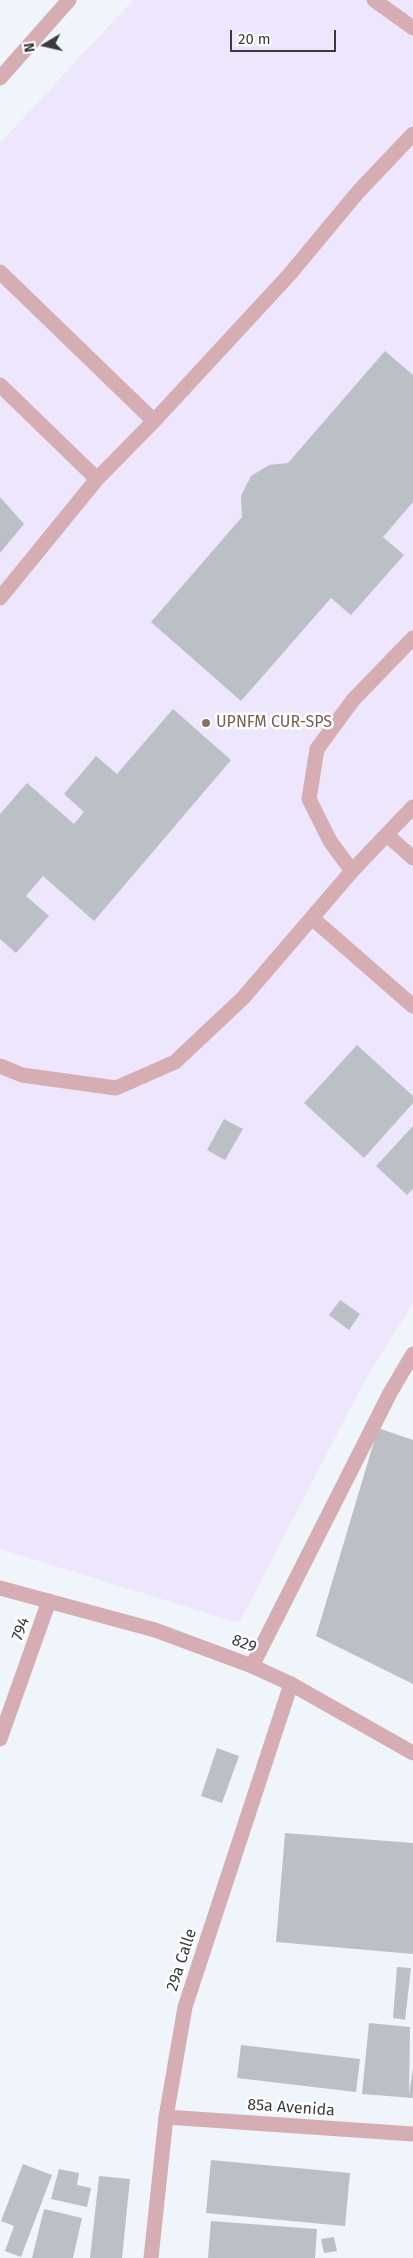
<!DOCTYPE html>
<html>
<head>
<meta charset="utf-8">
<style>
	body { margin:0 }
	#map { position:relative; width:413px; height:2258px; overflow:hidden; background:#eff5fb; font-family:"Fira Sans",sans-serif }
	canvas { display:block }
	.north { position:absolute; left:20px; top:20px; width:50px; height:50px; -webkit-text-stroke:4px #fff; paint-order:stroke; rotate:261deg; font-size:14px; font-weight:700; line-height:20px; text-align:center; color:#383a3d }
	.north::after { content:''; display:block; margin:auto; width:18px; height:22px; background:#383a3d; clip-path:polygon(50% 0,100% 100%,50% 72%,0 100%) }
	.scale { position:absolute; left:230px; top:30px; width:106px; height:22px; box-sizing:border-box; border:2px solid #383a3d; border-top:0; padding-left:6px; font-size:15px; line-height:18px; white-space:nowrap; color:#383a3d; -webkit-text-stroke:4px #fff; paint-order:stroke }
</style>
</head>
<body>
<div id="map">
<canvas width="413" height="2258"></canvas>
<div class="north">N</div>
<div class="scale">20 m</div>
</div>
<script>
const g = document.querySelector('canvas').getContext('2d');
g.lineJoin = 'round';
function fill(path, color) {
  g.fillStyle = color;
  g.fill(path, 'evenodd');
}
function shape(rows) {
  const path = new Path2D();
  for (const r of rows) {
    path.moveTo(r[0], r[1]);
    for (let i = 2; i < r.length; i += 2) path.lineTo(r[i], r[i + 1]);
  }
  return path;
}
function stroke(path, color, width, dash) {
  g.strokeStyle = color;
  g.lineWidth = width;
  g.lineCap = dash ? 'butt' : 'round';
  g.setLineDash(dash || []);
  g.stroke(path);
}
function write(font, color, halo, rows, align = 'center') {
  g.font = font + ' "Fira Sans",sans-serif';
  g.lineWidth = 5;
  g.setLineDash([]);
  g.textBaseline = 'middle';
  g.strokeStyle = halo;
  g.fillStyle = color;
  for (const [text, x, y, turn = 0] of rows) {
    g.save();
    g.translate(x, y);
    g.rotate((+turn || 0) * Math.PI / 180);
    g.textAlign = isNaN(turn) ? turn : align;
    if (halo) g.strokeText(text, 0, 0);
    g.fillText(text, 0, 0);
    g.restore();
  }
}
fill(shape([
	[133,0,413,0,413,1303,366,1378,239,1623,0,1549,0,143]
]), '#ede6fc');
fill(shape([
	[385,351,413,375,413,502,383,537,404,555,351,615,331,598,241,701,151,622,242,517,241,496,251,476,269,465,288,463],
	[0,497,24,524,0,553],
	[173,709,231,760,94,921,43,876,26,896,49,916,16,953,0,939,0,814,27,783,74,824,84,812,64,794,96,756,117,774],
	[357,1045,413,1096,413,1103,364,1158,304,1103],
	[224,1119,243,1129,225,1160,207,1150],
	[413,1126,413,1189,407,1195,376,1166],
	[340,1300,360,1314,349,1330,329,1315],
	[378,1428,413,1440,413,1684,316,1636],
	[217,1748,239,1756,222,1803,201,1796],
	[285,1833,413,1843,413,1954,276,1942],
	[397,1967,411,1968,405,2020,393,2018],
	[369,2023,410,2027,409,2094,413,2068,413,2098,362,2094],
	[241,2045,360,2059,356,2092,237,2078],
	[211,2160,350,2173,345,2226,206,2213],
	[23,2164,52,2175,21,2257,5,2251,14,2226,1,2221],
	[59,2169,79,2173,77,2185,91,2188,87,2207,51,2199],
	[99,2176,130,2179,122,2258,90,2258],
	[44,2209,82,2218,73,2258,32,2258],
	[211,2221,317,2229,315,2258,208,2258],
	[334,2237,337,2251,324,2253,321,2239]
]), '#bbc0c7');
stroke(shape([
	[374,0,413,28],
	[0,272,154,421],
	[0,385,97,479],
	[0,598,97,479,154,421,289,275,358,192,413,134],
	[387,835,413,858],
	[352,871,330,841,309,799,317,749,353,700,413,638],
	[312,918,413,1006],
	[0,1066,22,1075,116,1088,175,1062,243,998,352,871,413,807],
	[252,1666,390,1393,413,1354]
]), '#d5adb2', 15);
stroke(shape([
	[0,78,69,0],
	[0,1739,49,1601],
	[166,2117,413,2134],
	[151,2258,166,2117,185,2007,291,1684]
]), '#d5adb2', 15);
stroke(shape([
	[0,1588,155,1630,252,1666,291,1684,413,1753]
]), '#d5adb2', 15);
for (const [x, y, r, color] of [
	[206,723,5,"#8d6e63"]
]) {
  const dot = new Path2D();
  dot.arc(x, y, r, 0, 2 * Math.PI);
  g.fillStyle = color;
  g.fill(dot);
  stroke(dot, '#fff', 2);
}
write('16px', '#785e54', '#fff', [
	["UPNFM CUR-SPS",216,723]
], 'left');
write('16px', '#383a3d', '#fff', [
	["794",21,1629,-70],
	["829",244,1644,21],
	["29a Calle",182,1960,-72],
	["85a Avenida",291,2108,4]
]);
</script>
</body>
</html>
